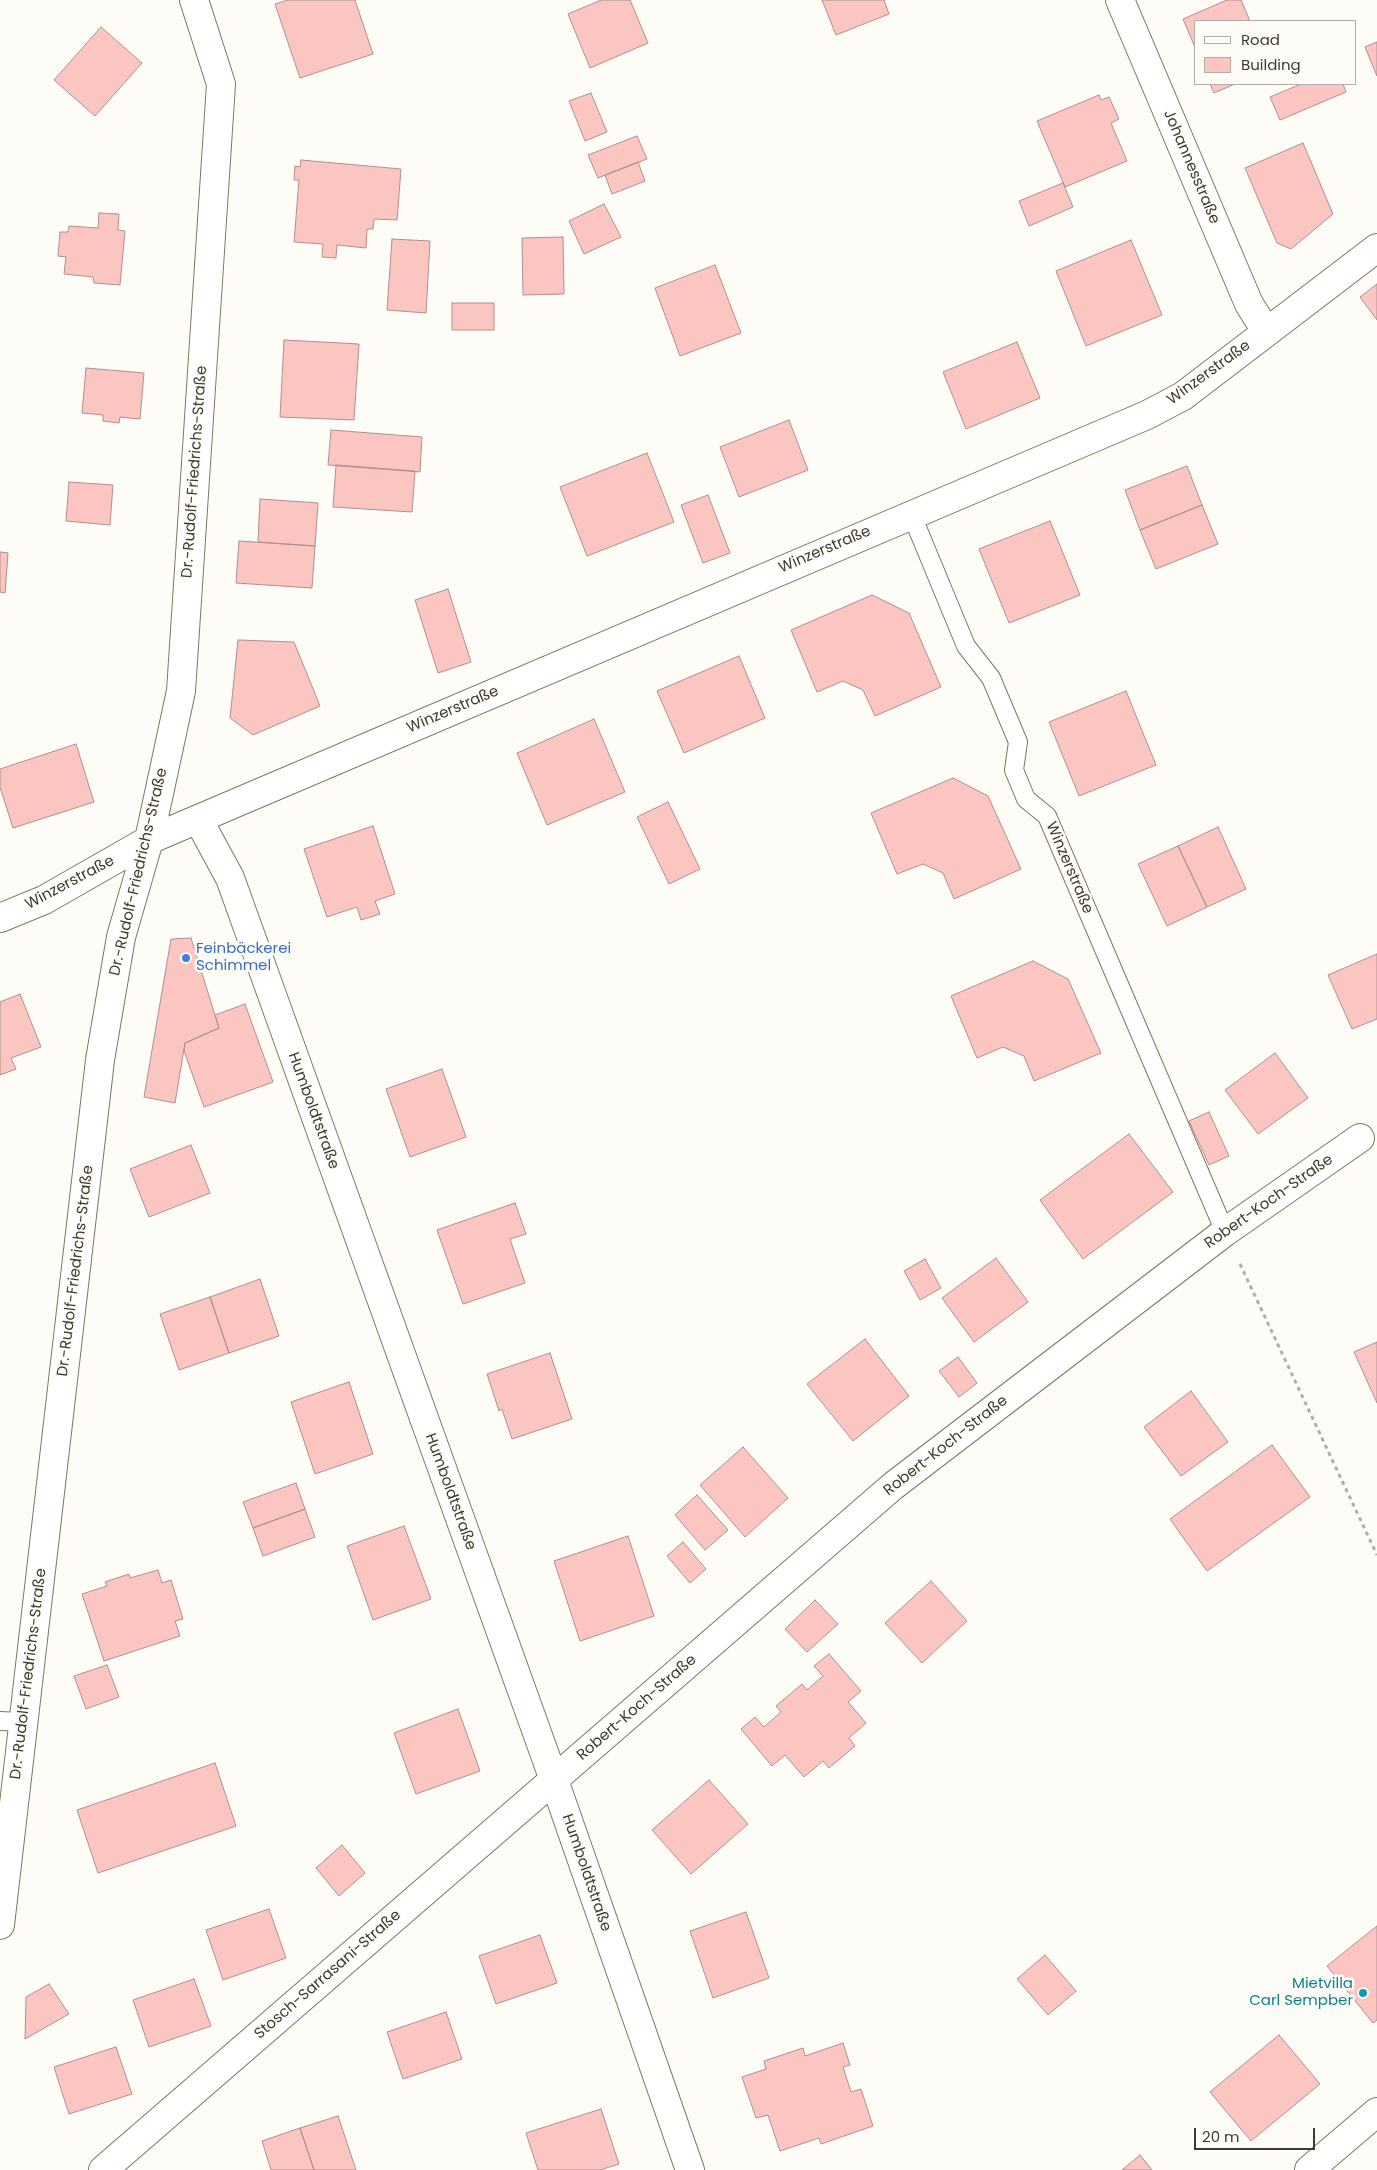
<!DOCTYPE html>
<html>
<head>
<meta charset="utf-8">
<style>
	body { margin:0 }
	#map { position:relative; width:1377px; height:2170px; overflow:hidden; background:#fefcf6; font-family:Poppins,sans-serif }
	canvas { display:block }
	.legend { position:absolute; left:1194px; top:20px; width:162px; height:65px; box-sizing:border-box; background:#fefcf6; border:1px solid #b1aea6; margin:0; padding:6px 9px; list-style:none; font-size:15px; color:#3e3a2f }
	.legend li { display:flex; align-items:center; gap:10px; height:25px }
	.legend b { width:25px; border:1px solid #b1aea6 }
	.scale { position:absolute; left:1194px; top:2128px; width:121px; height:22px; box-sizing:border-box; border:2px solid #3e3a2f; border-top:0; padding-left:6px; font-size:15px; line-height:18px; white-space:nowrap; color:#3e3a2f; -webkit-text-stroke:4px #fefcf6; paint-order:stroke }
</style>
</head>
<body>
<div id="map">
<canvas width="1377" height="2170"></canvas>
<ul class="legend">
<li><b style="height:6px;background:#fff"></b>Road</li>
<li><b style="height:14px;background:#fbc5c1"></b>Building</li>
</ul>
<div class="scale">20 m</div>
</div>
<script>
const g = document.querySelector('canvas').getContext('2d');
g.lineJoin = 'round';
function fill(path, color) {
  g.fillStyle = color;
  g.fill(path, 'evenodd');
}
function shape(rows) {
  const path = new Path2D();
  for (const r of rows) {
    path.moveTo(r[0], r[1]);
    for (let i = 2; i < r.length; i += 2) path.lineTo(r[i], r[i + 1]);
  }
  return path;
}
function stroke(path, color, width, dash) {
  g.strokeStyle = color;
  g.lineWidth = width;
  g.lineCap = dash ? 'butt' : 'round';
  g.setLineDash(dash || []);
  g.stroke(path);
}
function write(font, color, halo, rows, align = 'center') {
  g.font = font + ' Poppins,sans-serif';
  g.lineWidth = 5;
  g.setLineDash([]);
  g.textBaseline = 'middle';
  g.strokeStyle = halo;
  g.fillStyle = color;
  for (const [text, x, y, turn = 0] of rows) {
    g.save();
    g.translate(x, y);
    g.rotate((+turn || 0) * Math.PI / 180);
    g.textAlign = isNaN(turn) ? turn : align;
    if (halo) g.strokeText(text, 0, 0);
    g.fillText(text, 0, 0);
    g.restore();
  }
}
const building = shape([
	[288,0,355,0,373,54,300,78,275,4,288,0],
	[601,0,630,0,648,43,590,68,568,14,601,0],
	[822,0,884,0,889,14,836,35,822,0],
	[1227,0,1241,0,1250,21,1196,21,1196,50,1183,19,1227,0],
	[101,27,142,63,95,116,54,80,101,27],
	[1377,42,1377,76,1365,47,1377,42],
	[1210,84,1235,84,1214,93,1210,84],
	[1301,84,1343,84,1346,92,1280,120,1270,97,1301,84],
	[591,93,607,132,585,141,569,101,591,93],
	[1099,95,1101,100,1109,97,1119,119,1111,123,1127,161,1065,187,1037,121,1099,95],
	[637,136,647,159,598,178,588,155,637,136],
	[1303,143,1333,214,1291,249,1277,243,1245,168,1303,143],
	[301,160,401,169,397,220,374,219,373,229,367,229,366,248,337,245,336,258,322,257,323,244,294,242,299,180,294,180,295,166,300,167,301,160],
	[638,162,645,181,612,194,605,175,638,162],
	[1063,183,1073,207,1029,226,1019,201,1063,183],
	[604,204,621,237,584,254,569,221,604,204],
	[99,213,119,214,118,230,125,231,120,285,94,283,93,277,64,274,66,257,58,256,60,232,68,232,69,226,98,228,99,213],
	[563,237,564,294,523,295,522,238,563,237],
	[392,239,430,241,426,313,387,310,392,239],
	[1131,240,1162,315,1086,346,1056,271,1131,240],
	[715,265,741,333,680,356,655,288,715,265],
	[1377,284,1377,320,1360,297,1377,284],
	[452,303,494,303,494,330,452,330,452,303],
	[284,340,359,344,354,420,280,417,284,340],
	[1017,342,1040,398,966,429,943,372,1017,342],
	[86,368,144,373,140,419,120,417,119,423,103,421,103,415,82,413,86,368],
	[789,420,808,470,739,497,720,447,789,420],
	[331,430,422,437,420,472,328,465,331,430],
	[647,453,674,522,587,556,560,487,647,453],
	[336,465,415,471,412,512,333,507,336,465],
	[1187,466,1202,505,1140,530,1125,490,1187,466],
	[69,482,113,485,110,525,66,521,69,482],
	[708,495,730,553,703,563,681,505,708,495],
	[260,499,318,503,315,546,258,542,260,499],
	[1202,505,1218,544,1156,569,1140,530,1202,505],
	[1050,521,1080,595,1009,623,979,549,1050,521],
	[239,541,315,546,312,588,236,583,239,541],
	[0,552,8,553,5,593,0,592,0,552],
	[448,589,471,662,438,673,415,600,448,589],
	[872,595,909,613,941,687,875,716,863,690,843,681,817,692,791,630,872,595],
	[238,640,294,642,320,706,253,735,230,718,238,640],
	[739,656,765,718,684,753,657,691,739,656],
	[1126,691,1156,765,1079,796,1049,722,1126,691],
	[594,719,625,792,547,825,517,753,594,719],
	[76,744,94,802,13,828,0,787,0,769,76,744],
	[953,778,988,796,1021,869,954,899,943,873,923,864,897,874,871,813,953,778],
	[668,802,700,869,669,884,637,817,668,802],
	[373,826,395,894,375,901,380,914,361,920,357,907,327,917,304,849,373,826],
	[1218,827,1246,889,1207,907,1178,846,1218,827],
	[1178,846,1207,907,1167,926,1138,864,1178,846],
	[191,938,219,1028,185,1043,175,1103,144,1097,171,939,191,938],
	[1377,954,1377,1019,1352,1029,1328,975,1377,954],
	[1033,961,1068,979,1101,1053,1034,1081,1024,1056,1003,1047,977,1058,951,996,1033,961],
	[20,994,41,1047,11,1058,16,1069,0,1075,0,1002,20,994],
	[245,1004,273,1082,204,1107,184,1051,185,1043,219,1028,215,1015,245,1004],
	[1275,1053,1308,1098,1258,1134,1225,1090,1275,1053],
	[442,1069,466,1137,410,1157,386,1089,442,1069],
	[1209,1112,1229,1156,1209,1165,1189,1121,1209,1112],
	[1129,1134,1173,1192,1083,1259,1040,1200,1129,1134],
	[191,1145,210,1193,149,1217,130,1169,191,1145],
	[515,1203,526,1234,510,1239,525,1283,463,1304,437,1230,515,1203],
	[996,1258,1028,1302,974,1342,942,1298,996,1258],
	[925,1259,941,1288,920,1300,904,1271,925,1259],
	[260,1279,279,1336,229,1353,210,1297,260,1279],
	[210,1297,229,1353,179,1370,160,1314,210,1297],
	[865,1339,909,1396,853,1441,807,1384,865,1339],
	[1377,1342,1377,1403,1354,1352,1377,1342],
	[550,1353,572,1419,512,1439,502,1409,499,1411,487,1374,550,1353],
	[958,1357,977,1383,959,1397,939,1371,958,1357],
	[349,1382,373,1454,315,1474,291,1402,349,1382],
	[1191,1391,1228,1442,1181,1476,1144,1427,1191,1391],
	[1272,1445,1310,1497,1207,1571,1170,1519,1272,1445],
	[743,1447,788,1498,745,1537,700,1485,743,1447],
	[296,1483,305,1509,253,1528,243,1502,296,1483],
	[697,1495,728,1530,705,1550,675,1515,697,1495],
	[305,1509,315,1537,263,1556,253,1528,305,1509],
	[404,1526,431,1599,373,1620,347,1546,404,1526],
	[628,1536,654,1616,580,1641,554,1561,628,1536],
	[683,1542,706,1569,690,1583,667,1556,683,1542],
	[158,1570,162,1583,171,1580,183,1619,175,1621,180,1636,104,1661,82,1594,107,1586,105,1582,129,1574,130,1578,158,1570],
	[931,1581,967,1621,922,1663,885,1623,931,1581],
	[815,1600,838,1624,807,1652,785,1629,815,1600],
	[829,1654,861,1691,848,1702,866,1723,849,1738,855,1746,829,1768,823,1761,804,1777,785,1755,772,1766,741,1729,755,1717,764,1727,781,1712,776,1706,802,1684,807,1690,823,1676,814,1666,829,1654],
	[107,1665,119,1697,86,1709,74,1676,107,1665],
	[458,1709,480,1771,416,1794,394,1733,458,1709],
	[215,1763,236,1826,98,1873,77,1810,215,1763],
	[709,1780,748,1824,691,1874,652,1830,709,1780],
	[342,1845,365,1873,339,1896,316,1868,342,1845],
	[269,1909,286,1958,223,1980,206,1930,269,1909],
	[746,1912,769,1978,713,1998,690,1931,746,1912],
	[1377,1926,1377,2020,1373,2023,1327,1966,1377,1926],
	[540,1935,557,1983,496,2004,479,1956,540,1935],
	[1045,1955,1076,1991,1048,2015,1017,1979,1045,1955],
	[194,1979,211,2026,149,2047,133,2000,194,1979],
	[49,1984,69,2014,25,2039,26,1997,49,1984],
	[446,2012,462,2059,403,2079,387,2032,446,2012],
	[1279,2035,1320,2084,1251,2141,1210,2092,1279,2035],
	[843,2043,850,2065,843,2067,851,2092,861,2089,873,2126,821,2144,819,2138,780,2151,768,2115,756,2118,742,2077,766,2069,764,2061,803,2048,805,2056,843,2043],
	[116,2047,132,2094,69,2114,54,2067,116,2047],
	[601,2109,619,2164,600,2170,538,2170,526,2133,601,2109],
	[338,2116,356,2170,314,2170,300,2128,338,2116],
	[300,2128,314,2170,271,2170,262,2141,300,2128],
	[1140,2155,1152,2170,1122,2170,1140,2155]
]);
fill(building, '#fbc5c1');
stroke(building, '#b08f8d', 1);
const service = shape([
	[911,513,966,646,991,678,1018,742,1014,770,1026,799,1047,816,1225,1232],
	[0,1721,23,1722]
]);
const minor = shape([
	[1120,0,1249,304,1266,331],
	[198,819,230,878,554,1780,690,2170],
	[0,918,44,900,149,840,170,831,1147,415,1183,396,1377,248],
	[0,1925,100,1060,121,937,149,840,181,691,221,84,194,0],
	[103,2170,893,1486,1225,1232,1360,1138],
	[1309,2170,1377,2112]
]);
stroke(service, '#80775d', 20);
stroke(minor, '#80775d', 30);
stroke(shape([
	[1240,1264,1377,1555]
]), '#b1aea6', 3, [4, 4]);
stroke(service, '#fff', 18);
stroke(minor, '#fff', 28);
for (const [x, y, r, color] of [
	[186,958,5,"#3f7fe0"],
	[1363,1993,5,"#0f9aa8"]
]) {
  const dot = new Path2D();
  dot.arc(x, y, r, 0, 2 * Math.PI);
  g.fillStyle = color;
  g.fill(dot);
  stroke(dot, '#fefcf6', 2);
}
write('15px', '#3e3a2f', '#fefcf6', [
	["Johannesstraße",1191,167,67],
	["Winzerstraße",1209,373,-36],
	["Dr.-Rudolf-Friedrichs-Straße",195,472,-86],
	["Winzerstraße",825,550,-23],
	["Winzerstraße",453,710,-23],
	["Winzerstraße",1069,868,67],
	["Dr.-Rudolf-Friedrichs-Straße",139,872,-77],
	["Winzerstraße",70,883,-28],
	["Humboldtstraße",313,1111,70],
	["Robert-Koch-Straße",1269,1202,-35],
	["Dr.-Rudolf-Friedrichs-Straße",76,1271,-83],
	["Robert-Koch-Straße",946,1446,-38],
	["Humboldtstraße",450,1492,70],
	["Dr.-Rudolf-Friedrichs-Straße",29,1674,-83],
	["Robert-Koch-Straße",637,1708,-41],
	["Humboldtstraße",586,1873,71],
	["Stosch-Sarrasani-Straße",328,1975,-41]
]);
write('15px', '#366cbe', '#fefcf6', [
	["Feinbäckerei",196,949],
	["Schimmel",196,966]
], 'left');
write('15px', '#0d838f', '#fefcf6', [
	["Mietvilla",1353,1984],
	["Carl Sempber",1353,2001]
], 'right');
</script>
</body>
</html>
